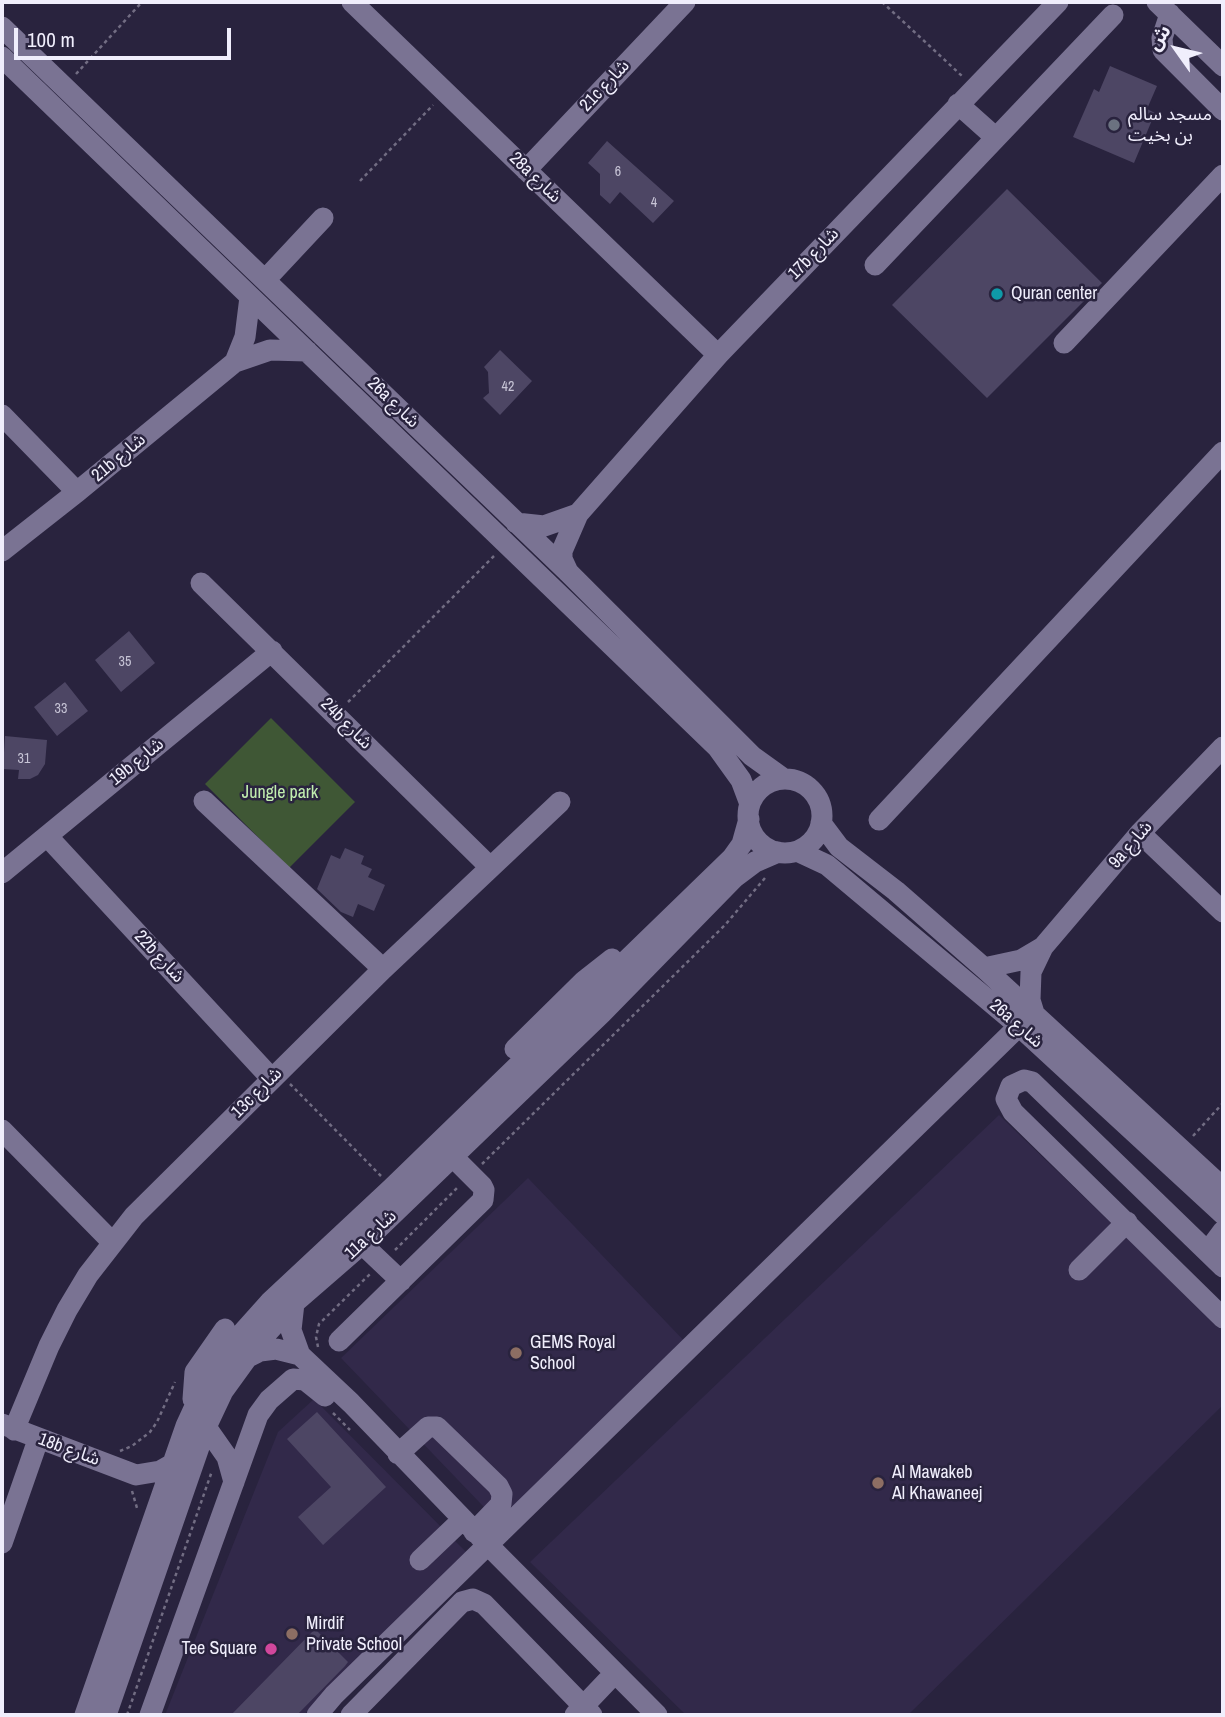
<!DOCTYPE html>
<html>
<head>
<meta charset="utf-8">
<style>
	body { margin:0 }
	#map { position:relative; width:1225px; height:1717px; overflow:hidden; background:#29233e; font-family:"Archivo Narrow","Noto Sans Arabic",sans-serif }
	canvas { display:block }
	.frame { position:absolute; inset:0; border:4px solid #f0eefc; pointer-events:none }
	.north { position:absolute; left:1141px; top:14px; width:70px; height:70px; -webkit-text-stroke:5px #29233e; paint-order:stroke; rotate:304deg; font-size:19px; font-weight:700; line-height:28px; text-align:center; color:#f0eefc }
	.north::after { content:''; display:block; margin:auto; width:24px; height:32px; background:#f0eefc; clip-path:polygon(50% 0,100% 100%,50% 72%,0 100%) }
	.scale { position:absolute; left:14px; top:28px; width:217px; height:32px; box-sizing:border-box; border:4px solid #f0eefc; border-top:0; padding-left:9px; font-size:21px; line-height:24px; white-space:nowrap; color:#f0eefc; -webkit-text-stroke:5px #29233e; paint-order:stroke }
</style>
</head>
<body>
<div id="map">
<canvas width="1225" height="1717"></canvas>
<div class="frame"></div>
<div class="north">ش</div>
<div class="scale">100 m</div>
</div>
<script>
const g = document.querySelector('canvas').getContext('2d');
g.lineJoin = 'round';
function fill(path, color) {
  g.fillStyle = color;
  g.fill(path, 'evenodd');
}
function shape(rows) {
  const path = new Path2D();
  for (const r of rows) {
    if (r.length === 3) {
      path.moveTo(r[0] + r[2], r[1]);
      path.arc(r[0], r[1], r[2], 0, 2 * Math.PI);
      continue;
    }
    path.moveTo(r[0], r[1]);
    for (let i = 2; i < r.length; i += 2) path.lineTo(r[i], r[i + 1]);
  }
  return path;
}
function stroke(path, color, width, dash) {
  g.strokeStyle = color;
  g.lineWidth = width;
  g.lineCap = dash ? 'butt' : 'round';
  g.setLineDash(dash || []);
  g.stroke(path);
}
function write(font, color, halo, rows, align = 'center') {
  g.font = font + ' "Archivo Narrow","Noto Sans Arabic",sans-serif';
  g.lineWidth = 5;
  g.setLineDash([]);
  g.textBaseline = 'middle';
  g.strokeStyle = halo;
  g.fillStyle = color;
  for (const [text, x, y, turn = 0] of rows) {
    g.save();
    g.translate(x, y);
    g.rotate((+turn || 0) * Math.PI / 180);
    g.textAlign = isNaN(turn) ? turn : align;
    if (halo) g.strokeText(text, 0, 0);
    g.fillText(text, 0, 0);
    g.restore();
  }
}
fill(shape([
	[999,1115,1223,1331,1223,1405,908,1715,686,1715,530,1562],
	[528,1178,691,1348,504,1528,341,1358],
	[314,1399,468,1554,304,1715,165,1715,278,1432]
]), '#32294a');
fill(shape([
	[271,718,355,802,289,868,205,784]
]), '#3f5735');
fill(shape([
	[1110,66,1157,86,1147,109,1155,113,1134,163,1073,137,1094,89,1099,92],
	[607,141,674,201,653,223,620,192,610,204,600,195,600,174,588,163],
	[1007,189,1102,283,987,398,892,305],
	[500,350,532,381,500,415,483,398,489,393,488,372,484,367],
	[129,631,155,663,121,692,95,660],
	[65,682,88,711,57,736,34,707],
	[5,736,47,740,45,764,38,775,30,779,18,779,19,770,3,769],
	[345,848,364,856,361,864,372,869,368,877,385,885,374,911,358,904,353,917,341,912,317,889,331,855,340,859],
	[317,1412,386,1487,323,1545,298,1517,331,1487,287,1439],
	[315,1629,348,1662,345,1666,297,1715,231,1715]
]), '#4d4664');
stroke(shape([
	[882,2,962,76],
	[76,74,142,2],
	[360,181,433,105],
	[348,702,494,556],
	[290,1084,381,1176],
	[1193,1136,1223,1103],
	[482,1164,725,925,765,878],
	[395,1250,457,1188],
	[318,1347,316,1337,319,1324,370,1274],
	[333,1413,350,1430],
	[120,1451,132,1446,150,1432,157,1422,175,1382],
	[132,1491,137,1508],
	[127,1715,212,1471]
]), '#726d83', 2.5, [3.5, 3.5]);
stroke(shape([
	[352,2,718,355],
	[1157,2,1223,66],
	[1170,14,1162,38,1163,50,1223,110],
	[2,27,568,572,752,756,784,779],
	[2,57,718,748,741,780,750,804],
	[958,104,995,137],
	[526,170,685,2],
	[875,265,1113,15],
	[265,280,323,218],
	[1064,343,1223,175],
	[235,362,245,337,250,297],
	[2,415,77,492],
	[516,523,544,526,578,514],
	[2,551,77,492,235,362,270,350,307,351],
	[568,572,562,559,562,551,578,514,718,355,1058,2],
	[201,583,490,867],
	[785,816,37],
	[204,801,383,969],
	[879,820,1223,452],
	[821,823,839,847,896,891,984,968,1223,1188],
	[1140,833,1223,912],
	[47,836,271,1078],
	[797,851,827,865,1019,1026,1223,1214],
	[2,873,272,651],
	[984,968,1021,960,1043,947],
	[1034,1013,1030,1000,1031,972,1043,947,1140,833,1223,747],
	[515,1049,584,981,612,959],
	[2,1130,112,1242],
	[362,1244,401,1281],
	[1208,1251,1223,1231],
	[1223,1267,1032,1082,1024,1080,1011,1086,1006,1099,1013,1112,1223,1318],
	[1079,1270,1127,1222],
	[294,1303,291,1330,300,1355],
	[339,1341,483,1200,484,1190,482,1186,453,1157],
	[246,1358,260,1351,276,1349,300,1355,351,1403,488,1545,657,1715],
	[193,1399,195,1372,225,1329],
	[2,1424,136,1475,160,1471,174,1463],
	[206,1427,227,1457,234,1482],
	[14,1430,49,1346,67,1310,88,1275,134,1216,383,969,560,802],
	[398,1454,428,1427,437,1427,498,1486,502,1494,501,1504,474,1532],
	[2,1543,38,1440],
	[420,1560,463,1519],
	[85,1715,186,1426,204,1387,227,1350,270,1302,392,1188,732,858,742,844,749,819],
	[106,1715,206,1427,223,1391,257,1344,294,1303,362,1244,602,1013,735,877,755,862,778,852],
	[150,1715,258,1415,269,1400,293,1379,305,1380,325,1396],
	[317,1715,334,1695,1019,1026],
	[351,1715,462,1602,473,1599,484,1604,592,1715],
	[575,1715,614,1674]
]), '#7a7393', 21);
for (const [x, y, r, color] of [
	[1114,125,7,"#6b7280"],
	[997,294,7,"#0f9aa8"],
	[516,1353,7,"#8d6e63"],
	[878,1483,7,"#8d6e63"],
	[292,1634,7,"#8d6e63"],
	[271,1649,7,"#d1479c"]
]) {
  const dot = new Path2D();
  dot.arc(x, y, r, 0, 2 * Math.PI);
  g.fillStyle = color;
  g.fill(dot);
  stroke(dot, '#29233e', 2.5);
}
write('14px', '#c7c4d6', null, [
	["6",618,172],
	["4",654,203],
	["42",508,387],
	["35",125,662],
	["33",61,709],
	["31",24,759]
]);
write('18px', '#f0eefc', '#29233e', [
	["21c شارع",605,86,-47],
	["28a شارع",535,178,44],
	["17b شارع",814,254,-46],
	["26a شارع",393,403,44],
	["21b شارع",119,458,-40],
	["24b شارع",346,724,45],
	["19b شارع",137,762,-39],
	["9a شارع",1131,845,-49],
	["22b شارع",159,957,47],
	["26a شارع",1016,1024,41],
	["13c شارع",257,1093,-45],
	["11a شارع",371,1235,-43],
	["18b شارع",69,1450,20]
]);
write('18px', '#f0eefc', '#29233e', [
	["مسجد سالم",1128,115],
	["بن بخيت",1128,136],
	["Quran center",1011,294],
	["GEMS Royal",530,1343],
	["School",530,1364],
	["Al Mawakeb",892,1473],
	["Al Khawaneej",892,1494],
	["Mirdif",306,1624],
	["Private School",306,1645],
	["Tee Square",257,1649,"right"]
], 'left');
write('18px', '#c1eeaf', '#29233e', [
	["Jungle park",280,793]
]);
</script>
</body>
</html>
